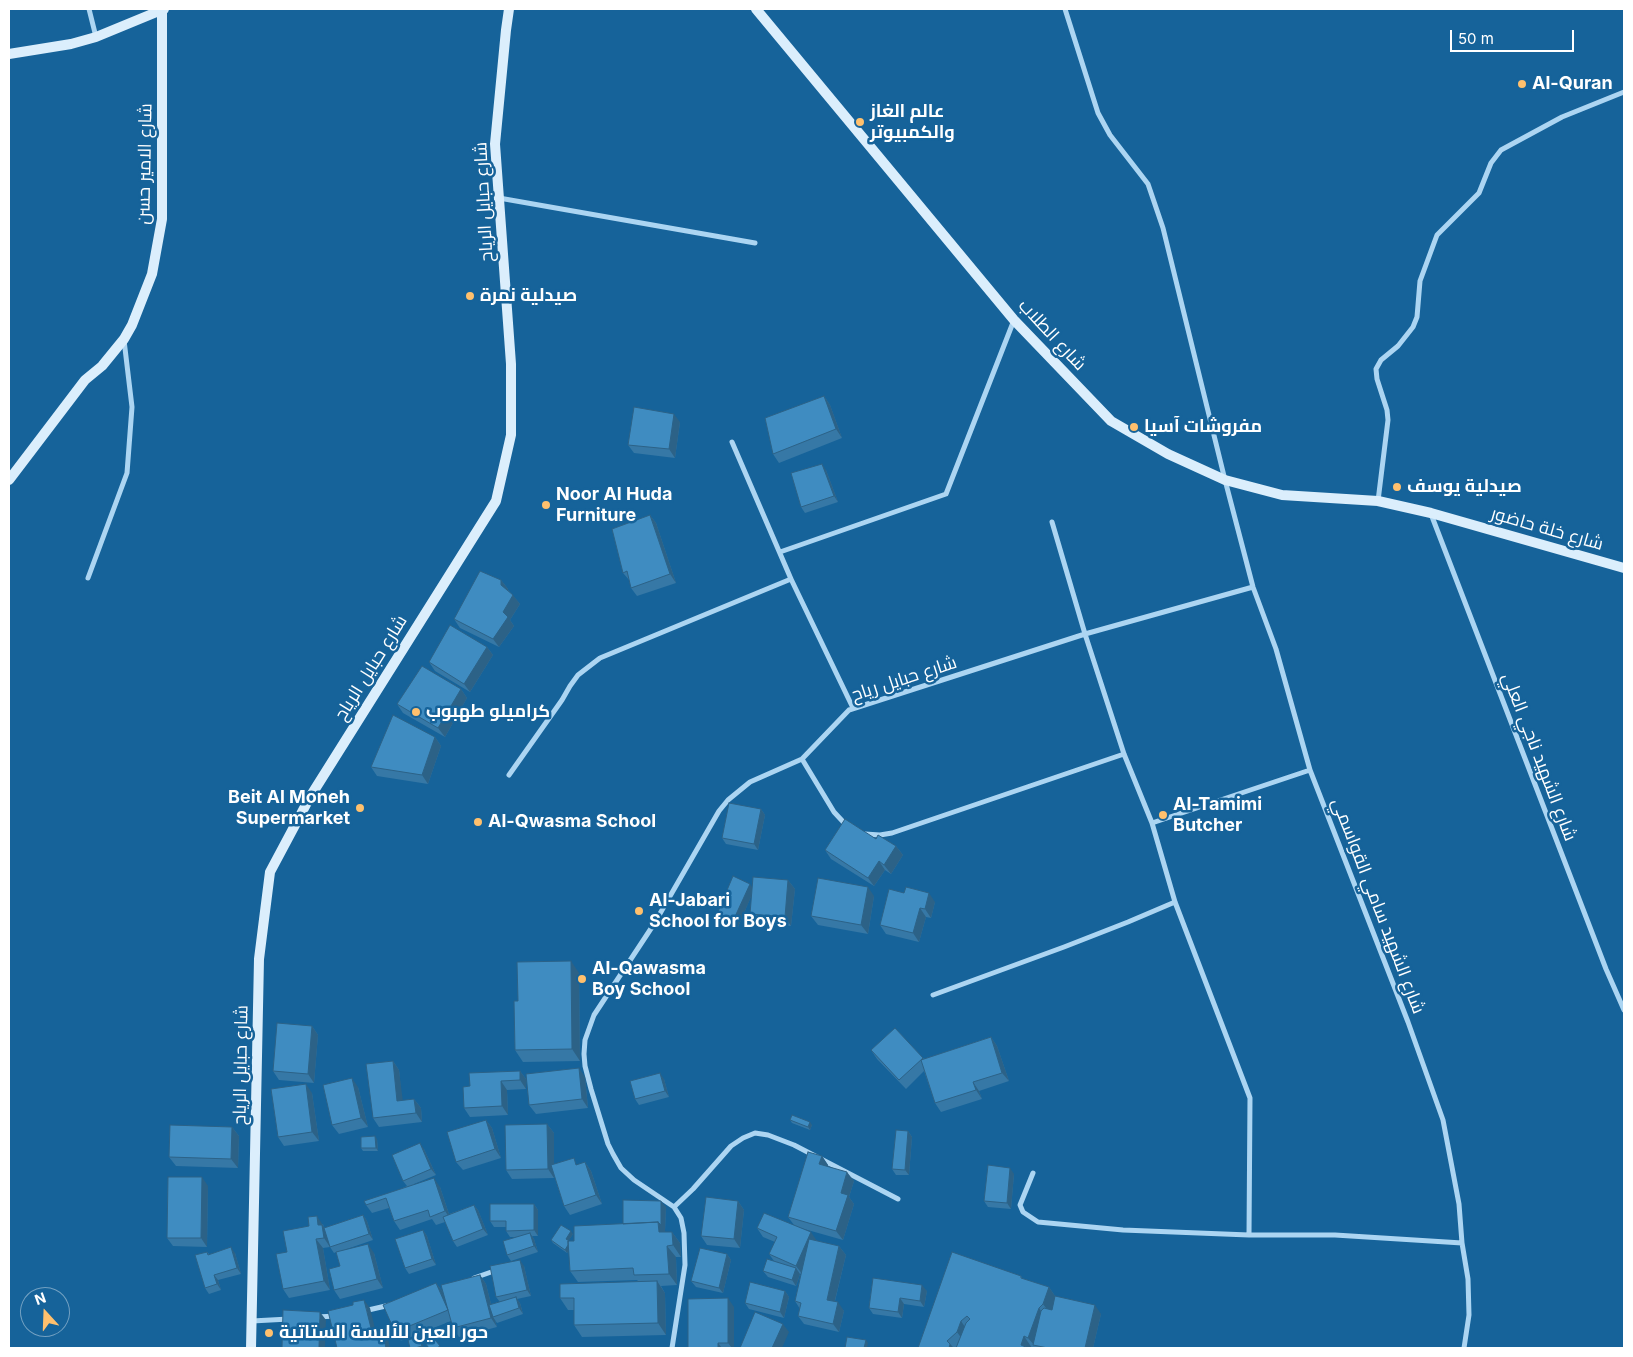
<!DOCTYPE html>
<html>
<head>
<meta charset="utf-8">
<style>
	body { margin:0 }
	#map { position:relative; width:1633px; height:1357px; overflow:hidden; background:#16639a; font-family:Inter,sans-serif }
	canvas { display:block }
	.frame { position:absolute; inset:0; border:10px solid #fff; pointer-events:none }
	.north { position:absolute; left:20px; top:1287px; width:50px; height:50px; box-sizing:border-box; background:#16639a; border:1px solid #73a1c2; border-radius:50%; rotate:340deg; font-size:14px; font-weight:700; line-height:20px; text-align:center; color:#fff }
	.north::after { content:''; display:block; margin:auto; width:18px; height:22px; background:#ffc06d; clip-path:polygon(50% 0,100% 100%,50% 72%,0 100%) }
	.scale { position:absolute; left:1450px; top:30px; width:124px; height:22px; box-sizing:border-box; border:2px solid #fff; border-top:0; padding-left:6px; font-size:15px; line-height:18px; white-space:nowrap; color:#fff; -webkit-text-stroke:4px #16639a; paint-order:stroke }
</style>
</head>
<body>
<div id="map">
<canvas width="1633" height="1357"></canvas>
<div class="frame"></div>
<div class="north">N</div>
<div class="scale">50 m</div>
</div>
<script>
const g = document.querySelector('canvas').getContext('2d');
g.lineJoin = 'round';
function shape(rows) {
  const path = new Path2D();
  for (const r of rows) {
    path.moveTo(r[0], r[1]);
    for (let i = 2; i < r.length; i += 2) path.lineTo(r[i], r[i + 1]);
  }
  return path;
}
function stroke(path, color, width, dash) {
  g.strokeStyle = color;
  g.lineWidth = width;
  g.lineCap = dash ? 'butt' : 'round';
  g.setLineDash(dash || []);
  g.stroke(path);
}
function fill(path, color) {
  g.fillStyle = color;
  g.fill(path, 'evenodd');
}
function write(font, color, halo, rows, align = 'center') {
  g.font = font + ' Inter,Cairo,sans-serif';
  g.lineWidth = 5;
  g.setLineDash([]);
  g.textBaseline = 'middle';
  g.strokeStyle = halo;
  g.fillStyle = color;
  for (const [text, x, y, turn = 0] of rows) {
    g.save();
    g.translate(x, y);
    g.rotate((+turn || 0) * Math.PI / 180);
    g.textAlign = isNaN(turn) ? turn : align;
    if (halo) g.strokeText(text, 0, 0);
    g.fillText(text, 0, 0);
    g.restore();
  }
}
stroke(shape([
	[89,9,96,37],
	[1065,9,1098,113,1110,135,1148,184,1163,228,1225,480,1253,587,1276,649,1310,770,1408,1022,1443,1120,1459,1204,1462,1243,1468,1279,1469,1315,1464,1348],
	[499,198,755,243],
	[732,442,791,579,853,708],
	[1378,501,1388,420,1387,410,1377,379,1376,369,1381,360,1398,346,1413,327,1417,317,1420,281,1437,235,1479,193,1491,163,1501,150,1562,117,1624,92],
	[1431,514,1606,969,1624,1010],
	[1052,522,1085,634,1124,754,1152,823,1175,902,1250,1098,1249,1235],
	[780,552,946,494,1014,320],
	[88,578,127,473,132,407,124,340],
	[802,759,834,812,847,826],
	[509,775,562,700,570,686,578,675,600,658,791,579],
	[1152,823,1310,770],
	[865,834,880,835,892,833,1124,754],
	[933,995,1064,947,1128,922,1175,902],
	[1033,1173,1020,1205,1023,1212,1038,1222,1123,1230,1249,1235,1335,1235,1462,1243],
	[674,1207,693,1189,731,1146,743,1138,755,1133,768,1135,794,1145,898,1199],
	[474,1278,497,1270],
	[364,1311,390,1305],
	[317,1317,336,1316],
	[252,1321,289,1319],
	[672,1348,685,1265,684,1233,681,1218,674,1207,634,1180,621,1168,613,1154,608,1144,591,1089,585,1066,584,1054,585,1040,594,1015,654,924,719,811,728,800,750,782,802,759,849,710,1085,634,1253,587]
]), '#acd5f2', 5);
stroke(shape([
	[756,9,1014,320,1111,421,1168,454,1225,480,1282,495,1378,501,1431,513,1624,568],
	[9,54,71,44,96,37,164,9],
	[9,480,85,380,102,366,124,339,132,325,152,274,162,219,162,10],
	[251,1348,259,959,270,872,310,797,496,501,511,435,511,364,495,144,506,30,509,9]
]), '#dbeefc', 10);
fill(shape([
	[824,396,830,405,842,438,779,463,773,454],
	[680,422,675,458,634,453,628,445],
	[826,470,838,502,805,513,801,507],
	[650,515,656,523,676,583,637,596,631,588,630,581,623,573],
	[501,580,508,589,508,590,520,604,510,620,514,626,499,647,460,628,454,619],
	[487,647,493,655,470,692,435,671,429,662],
	[461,689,467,698,445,737,403,713,397,704],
	[435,737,441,746,428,784,377,776,371,767],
	[761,809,765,815,758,850,726,844,722,838],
	[876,839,896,846,903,855,891,874,885,870,874,886,831,859,825,850],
	[788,880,795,889,791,926,756,923,750,914,752,894,738,927,721,920,717,914,752,888],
	[874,896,868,934,818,925,811,916],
	[935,902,931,918,926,917,919,942,886,934,880,925],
	[579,973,580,1061,523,1062,515,1050,518,1001],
	[312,1026,318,1035,314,1083,279,1080,273,1071],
	[895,1028,924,1059,991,1037,997,1046,1009,1081,979,1091,982,1099,941,1112,935,1103,924,1071,906,1089,877,1059,871,1050],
	[393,1061,399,1070,402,1101,414,1099,421,1108,422,1122,379,1127,373,1118],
	[520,1071,526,1079,526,1089,507,1090,508,1115,470,1117,464,1108,470,1086],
	[585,1077,588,1108,536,1114,529,1105],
	[664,1079,669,1097,639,1105,635,1099],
	[358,1087,368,1127,339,1134,332,1125],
	[312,1093,319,1141,284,1146,278,1137],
	[486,1120,492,1128,501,1158,463,1170,456,1162],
	[790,1120,812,1125,810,1130,792,1123],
	[547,1124,554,1133,554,1164,578,1165,585,1162,591,1171,602,1204,570,1215,564,1206,554,1175,554,1178,512,1179,506,1170],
	[232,1127,239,1136,238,1168,176,1166,169,1157],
	[908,1131,912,1137,909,1175,896,1175,892,1169],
	[377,1139,378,1151,363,1151,361,1148],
	[424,1149,436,1175,414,1184,440,1187,449,1214,474,1205,478,1210,488,1235,457,1247,453,1241,445,1222,436,1225,432,1219,400,1230,394,1221,389,1208,372,1213,366,1205,407,1186,403,1181],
	[822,1156,828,1165,828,1167,854,1181,849,1197,854,1204,843,1240,797,1227,817,1241,839,1246,846,1255,835,1301,844,1311,839,1332,804,1324,798,1316,800,1309,795,1301,801,1274,800,1274,796,1286,768,1277,763,1271,774,1261,769,1254,775,1242,763,1237,757,1228,794,1225,788,1217],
	[1014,1174,1011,1209,988,1207,984,1201],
	[208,1186,207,1247,173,1246,167,1238],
	[738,1201,744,1210,740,1248,707,1245,701,1236],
	[534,1204,538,1210,538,1236,532,1236,534,1239,538,1252,511,1261,507,1255,519,1237,510,1237,506,1231,506,1227,494,1227,490,1221],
	[666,1207,665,1231,665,1232,672,1232,680,1243,681,1257,676,1257,677,1285,661,1286,665,1293,666,1335,582,1337,574,1325,574,1310,568,1310,560,1298,638,1281,637,1280,578,1282,570,1271,569,1250,567,1253,553,1243,551,1240,573,1234,568,1241,574,1241,623,1224],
	[363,1215,367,1221,373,1240,341,1251,374,1253,383,1288,340,1299,334,1290,340,1266,336,1252,334,1253,330,1247,323,1248,330,1290,289,1298,283,1289,287,1252,323,1224,324,1228],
	[423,1230,427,1236,436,1265,409,1274,405,1268],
	[207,1252,209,1254,235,1253,241,1274,218,1280,221,1290,209,1294,205,1288],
	[727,1254,731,1260,723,1293,696,1287,691,1281],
	[524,1266,531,1296,517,1299,520,1303,523,1314,497,1323,495,1320,497,1327,459,1337,453,1328,451,1321,401,1341,395,1332,436,1283,443,1292,444,1296,480,1275,486,1284,491,1304,500,1302,496,1297],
	[1021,1276,1023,1279,1049,1287,1055,1296,1101,1314,1093,1348,918,1348],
	[873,1278,927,1291,924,1307,904,1304,902,1318,873,1314,869,1308],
	[785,1291,789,1297,784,1318,749,1309,745,1303],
	[734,1307,734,1348,688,1348]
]), '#3678a6');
fill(shape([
	[824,396,830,405,842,438,836,429],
	[674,414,680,422,675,458,669,449],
	[822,464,826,470,838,502,834,496],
	[650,515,656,523,676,583,670,574],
	[501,580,508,589,507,594,501,585],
	[513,595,520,604,510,620,514,626,499,647,493,639,503,612],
	[487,647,493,655,470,692,464,684],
	[461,689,467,698,445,737,438,728],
	[435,737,441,746,428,784,422,775],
	[761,809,765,815,758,850,754,844],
	[896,846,903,855,891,874,884,865],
	[879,861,885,870,874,886,868,878],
	[788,880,795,889,791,926,785,917],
	[750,884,754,890,738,927,733,921],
	[868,887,874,896,868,934,861,925],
	[929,893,935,902,931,918,925,909],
	[920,908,926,917,919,942,913,933],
	[571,961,579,973,580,1061,572,1049],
	[312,1026,318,1035,314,1083,308,1074],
	[991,1037,997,1046,1009,1081,1002,1073],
	[393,1061,399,1070,404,1110,397,1101],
	[579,1068,585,1077,588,1108,582,1099],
	[520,1071,526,1079,526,1089,520,1080],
	[660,1073,664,1079,669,1097,665,1091],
	[352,1078,358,1087,368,1127,361,1118],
	[501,1081,507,1090,508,1115,502,1106],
	[973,1082,979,1091,982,1099,976,1090],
	[306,1084,312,1093,319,1141,312,1132],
	[414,1099,421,1108,422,1122,416,1113],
	[486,1120,492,1128,501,1158,495,1149],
	[810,1122,812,1125,810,1130,808,1127],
	[547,1124,554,1133,554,1178,548,1169],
	[232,1127,239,1136,238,1168,231,1159],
	[908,1131,912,1137,909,1175,905,1170],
	[375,1136,377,1139,378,1151,376,1148],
	[420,1143,424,1149,436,1175,431,1169],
	[822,1156,828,1165,826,1173,819,1164],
	[585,1162,591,1171,602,1204,596,1195],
	[1010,1168,1014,1174,1011,1209,1007,1203],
	[847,1172,854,1181,849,1197,854,1204,843,1240,836,1231,841,1193],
	[202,1177,208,1186,207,1247,201,1238],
	[434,1178,440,1187,451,1220,445,1211],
	[661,1201,666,1207,665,1231,667,1234,659,1232,658,1222],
	[738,1201,744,1210,740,1248,734,1239],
	[534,1204,538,1210,538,1236,534,1230],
	[474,1205,478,1210,488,1235,483,1229],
	[363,1215,367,1221,373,1240,369,1234],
	[9,1216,10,1218,9,1235],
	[317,1216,328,1233,330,1247,324,1238,318,1225],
	[423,1230,427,1236,436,1265,432,1259],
	[571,1231,573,1234,568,1242,566,1239],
	[672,1232,680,1243,681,1257,673,1245],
	[811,1232,817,1241,803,1275,796,1266],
	[530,1233,534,1239,538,1252,534,1246],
	[316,1239,323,1248,330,1290,324,1281],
	[570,1242,572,1245,567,1253,565,1250],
	[368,1244,374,1253,383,1288,377,1279],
	[667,1246,676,1257,677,1285,669,1274],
	[839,1246,846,1255,833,1308,827,1300],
	[231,1247,235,1253,241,1274,237,1268],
	[727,1254,731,1260,723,1293,719,1288],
	[520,1260,524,1266,531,1296,527,1290],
	[796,1268,800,1274,796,1286,792,1280],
	[214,1275,218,1280,221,1290,217,1284],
	[480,1275,486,1284,494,1316,493,1317,495,1320,497,1327,491,1318],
	[657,1281,665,1293,666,1335,658,1323],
	[436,1283,443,1292,454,1319,448,1310],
	[922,1285,927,1291,924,1307,920,1301],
	[1049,1287,1057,1299,1052,1316,1043,1304],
	[785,1291,789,1297,784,1318,780,1312],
	[516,1297,520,1303,523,1314,519,1308],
	[728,1298,734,1307,734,1348,732,1348,728,1343],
	[900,1298,904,1304,902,1318,898,1312],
	[364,1300,370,1308,378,1341,372,1332],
	[838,1302,844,1311,839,1332,833,1324],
	[1095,1305,1101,1314,1093,1348,1085,1348],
	[1039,1308,1047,1320,1034,1345,1028,1338],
	[320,1312,326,1320,325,1348,319,1348],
	[961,1321,969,1333,965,1343,957,1332],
	[783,1324,789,1332,782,1348,772,1348],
	[382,1330,388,1339,390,1348,386,1348],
	[1024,1336,1032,1348,1029,1348,1021,1345],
	[419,1337,421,1340,424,1348,422,1346],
	[866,1340,868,1343,867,1348,864,1348],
	[718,1343,722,1348,718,1348],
	[950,1344,954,1348,949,1348]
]), '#2c6287');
const building = shape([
	[824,396,836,429,773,454,765,418,824,396],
	[634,407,674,414,669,449,628,445,634,407],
	[822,464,834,496,801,507,791,473,822,464],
	[650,515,670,574,631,588,627,571,623,573,612,529,650,515],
	[480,571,501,580,501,585,513,595,503,612,508,617,493,639,454,619,480,571],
	[450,625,487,647,464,684,429,662,450,625],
	[422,666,461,689,438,728,397,704,422,666],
	[393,715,435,737,422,775,371,767,393,715],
	[729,803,761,809,754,844,722,838,729,803],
	[845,819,876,839,878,835,896,846,884,865,879,861,868,878,825,850,845,819],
	[733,876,750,884,733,921,717,914,733,876],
	[753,877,788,880,785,917,750,914,753,877],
	[818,878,868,887,861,925,811,916,818,878],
	[906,887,929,893,925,909,920,908,913,933,880,925,889,889,904,893,906,887],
	[571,961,572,1049,515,1050,514,1001,518,1001,517,962,571,961],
	[277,1023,312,1026,308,1074,273,1071,277,1023],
	[895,1028,923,1058,899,1080,871,1050,895,1028],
	[991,1037,1002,1073,973,1082,976,1090,935,1103,921,1060,991,1037],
	[393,1061,397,1101,414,1099,416,1113,373,1118,366,1064,393,1061],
	[579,1068,582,1099,529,1105,526,1074,579,1068],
	[520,1071,520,1080,501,1081,502,1106,464,1108,463,1087,470,1086,469,1073,520,1071],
	[660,1073,665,1091,635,1099,630,1081,660,1073],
	[352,1078,361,1118,332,1125,323,1085,352,1078],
	[306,1084,312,1132,278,1137,271,1089,306,1084],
	[792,1115,810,1122,808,1127,790,1120,792,1115],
	[486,1120,495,1149,456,1162,447,1132,486,1120],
	[547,1124,548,1169,506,1170,505,1125,547,1124],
	[170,1125,232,1127,231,1159,169,1157,170,1125],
	[896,1130,908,1131,905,1170,892,1169,896,1130],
	[375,1136,376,1148,361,1148,361,1137,375,1136],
	[420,1143,431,1169,403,1181,392,1155,420,1143],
	[808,1152,822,1156,819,1164,847,1172,841,1193,848,1195,836,1231,788,1217,808,1152],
	[574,1158,576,1165,585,1162,596,1195,564,1206,551,1165,574,1158],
	[988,1165,1010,1168,1007,1203,984,1201,988,1165],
	[168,1177,202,1177,201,1238,167,1238,168,1177],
	[434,1178,445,1211,430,1217,428,1210,394,1221,386,1198,366,1205,364,1201,434,1178],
	[706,1197,738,1201,734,1239,701,1236,706,1197],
	[623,1200,661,1201,661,1225,658,1222,623,1224,623,1200],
	[490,1204,534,1204,534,1230,506,1231,506,1221,490,1221,490,1204],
	[474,1205,483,1229,453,1241,443,1217,474,1205],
	[764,1213,811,1232,796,1266,769,1254,777,1237,757,1228,764,1213],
	[363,1215,369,1234,330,1247,324,1228,363,1215],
	[317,1216,318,1225,322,1225,324,1238,316,1239,324,1281,283,1289,276,1254,287,1252,283,1231,309,1226,308,1217,317,1216],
	[658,1222,659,1232,672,1232,673,1245,667,1246,669,1274,634,1275,633,1268,570,1271,568,1241,574,1241,574,1226,658,1222],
	[561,1225,571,1231,566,1239,569,1241,568,1241,568,1245,565,1250,551,1240,561,1225],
	[423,1230,432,1259,405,1268,395,1239,423,1230],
	[530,1233,534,1246,507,1255,503,1241,530,1233],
	[809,1239,839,1246,827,1300,838,1302,833,1324,798,1316,801,1303,795,1301,809,1239],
	[368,1244,377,1279,334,1290,329,1269,340,1266,336,1252,368,1244],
	[231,1247,237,1268,214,1275,217,1284,205,1288,195,1255,207,1252,208,1255,231,1247],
	[700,1248,727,1254,719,1288,691,1281,700,1248],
	[952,1252,1021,1276,1021,1278,1049,1287,1043,1304,1039,1308,1028,1338,1024,1336,1021,1345,1028,1348,956,1348,966,1323,970,1319,967,1316,961,1321,957,1332,947,1341,950,1344,949,1348,918,1348,952,1252],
	[767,1259,796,1268,792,1280,763,1271,767,1259],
	[520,1260,527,1290,496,1297,490,1266,520,1260],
	[480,1275,491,1318,453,1328,441,1285,480,1275],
	[873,1278,922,1285,920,1301,900,1298,898,1312,869,1308,873,1278],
	[657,1281,658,1323,574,1325,574,1298,560,1298,560,1284,657,1281],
	[750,1282,785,1291,780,1312,745,1303,750,1282],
	[436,1283,448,1310,395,1332,383,1305,436,1283],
	[1055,1296,1095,1305,1085,1348,1048,1348,1033,1345,1041,1311,1044,1308,1052,1310,1055,1296],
	[516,1297,519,1308,493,1317,489,1305,516,1297],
	[728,1298,728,1343,718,1343,718,1348,688,1348,688,1299,728,1298],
	[364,1300,372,1332,382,1330,386,1348,337,1348,328,1311,353,1305,353,1302,364,1300],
	[283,1310,320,1312,319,1348,282,1348,283,1310],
	[755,1312,783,1324,772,1348,740,1348,755,1312],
	[428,1331,440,1346,437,1348,429,1348,420,1337,428,1331],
	[419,1337,422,1346,415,1348,410,1348,408,1340,419,1337],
	[847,1337,866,1340,864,1348,845,1348,847,1337]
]);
fill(building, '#3f8cc1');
stroke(building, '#2c6287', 1);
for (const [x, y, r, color] of [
	[1522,84,5,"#ffc06d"],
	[860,122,5,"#ffc06d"],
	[470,296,5,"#ffc06d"],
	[1134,427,5,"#ffc06d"],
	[1397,487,5,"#ffc06d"],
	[546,505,5,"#ffc06d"],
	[416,712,5,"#ffc06d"],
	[360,808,5,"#ffc06d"],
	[1163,815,5,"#ffc06d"],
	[478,822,5,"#ffc06d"],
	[639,911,5,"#ffc06d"],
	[582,979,5,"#ffc06d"],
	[269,1333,5,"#ffc06d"]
]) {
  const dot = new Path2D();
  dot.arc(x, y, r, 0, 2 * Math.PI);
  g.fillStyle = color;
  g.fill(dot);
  stroke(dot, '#16639a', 2);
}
write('bold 18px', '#fff', '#16639a', [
	["Al-Quran",1532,84],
	["عالم الغاز",870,112],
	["والكمبيوتر",870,133],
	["صيدلية نمرة",480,296],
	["مفروشات آسيا",1144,427],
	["صيدلية يوسف",1407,487],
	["Noor Al Huda",556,495],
	["Furniture",556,516],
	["كراميلو طهبوب",426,712],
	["Beit Al Moneh",350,798,"right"],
	["Supermarket",350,819,"right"],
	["Al-Tamimi",1173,805],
	["Butcher",1173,826],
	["Al-Qwasma School",488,822],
	["Al-Jabari",649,901],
	["School for Boys",649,922],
	["Al-Qawasma",592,969],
	["Boy School",592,990],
	["حور العين للألبسة الستاتية",279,1333]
], 'left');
write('18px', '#fff', '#16639a', [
	["شارع الامير حسن",145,164,-89],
	["شارع حبايل الرياح",484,202,-93],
	["شارع الطلاب",1052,335,47],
	["شارع خلة حاضور",1547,529,16],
	["شارع حبايل الرياح",371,668,-58],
	["شارع حبايل رياح",904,679,-18],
	["شارع الشهيد ناجي العلي",1539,757,69],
	["شارع الشهيد سامي القواسمي",1378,906,69],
	["شارع حبايل الرياح",241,1065,-89]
]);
</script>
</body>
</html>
